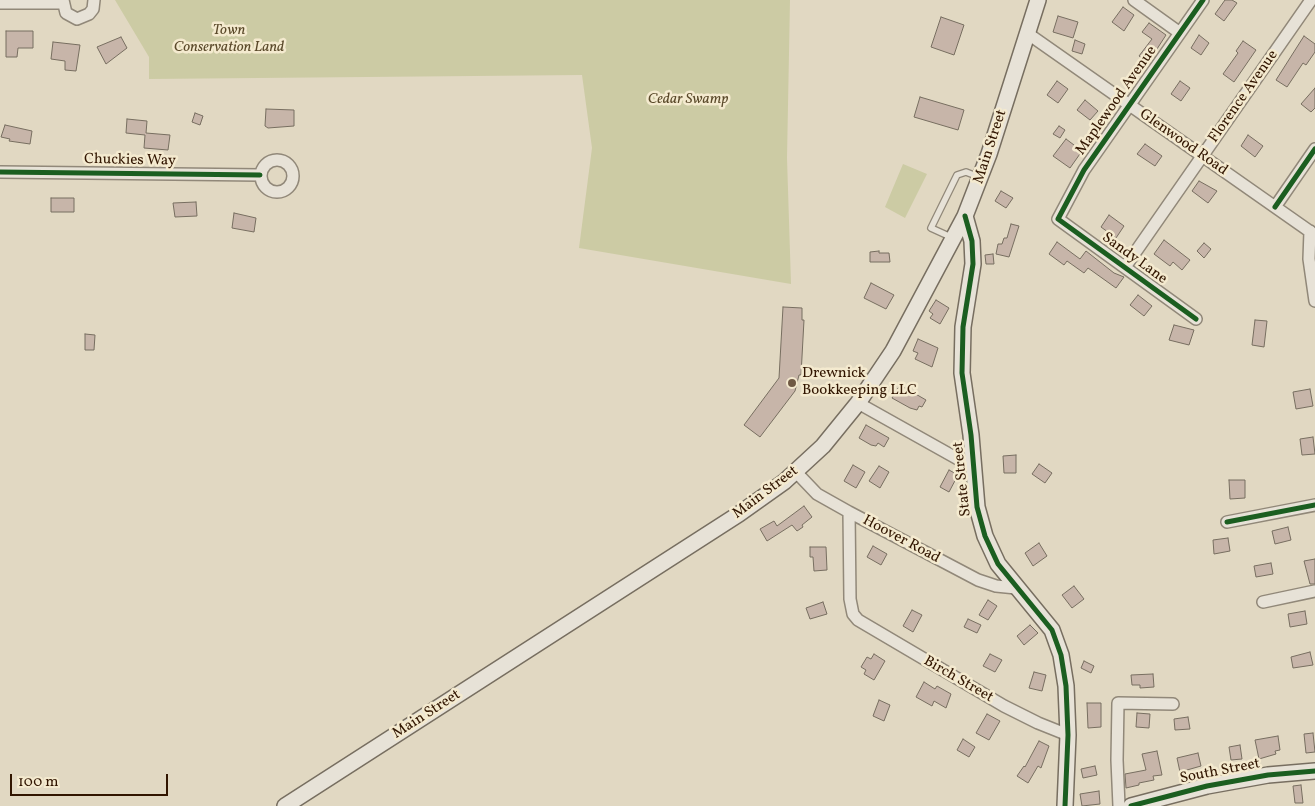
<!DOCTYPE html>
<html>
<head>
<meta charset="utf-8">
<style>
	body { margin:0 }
	#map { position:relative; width:1315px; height:806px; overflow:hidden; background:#e1d8c2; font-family:Vollkorn,serif }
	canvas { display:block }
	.scale { position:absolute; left:10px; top:774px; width:158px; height:22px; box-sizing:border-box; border:2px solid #311500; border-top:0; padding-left:6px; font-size:15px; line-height:18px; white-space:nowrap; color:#311500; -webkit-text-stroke:4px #f4eacf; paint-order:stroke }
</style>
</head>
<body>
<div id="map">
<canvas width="1315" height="806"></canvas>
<div class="scale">100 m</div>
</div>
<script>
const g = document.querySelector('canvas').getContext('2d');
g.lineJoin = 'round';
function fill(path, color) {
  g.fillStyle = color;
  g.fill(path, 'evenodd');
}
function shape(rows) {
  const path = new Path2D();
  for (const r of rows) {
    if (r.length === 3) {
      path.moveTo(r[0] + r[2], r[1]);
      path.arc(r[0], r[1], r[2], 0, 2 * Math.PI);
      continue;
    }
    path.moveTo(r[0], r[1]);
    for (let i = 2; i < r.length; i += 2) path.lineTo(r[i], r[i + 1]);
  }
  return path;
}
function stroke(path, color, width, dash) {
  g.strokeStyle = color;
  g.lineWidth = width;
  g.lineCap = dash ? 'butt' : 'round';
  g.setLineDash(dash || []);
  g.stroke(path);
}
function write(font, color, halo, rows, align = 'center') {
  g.font = font + ' Vollkorn,serif';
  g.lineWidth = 5;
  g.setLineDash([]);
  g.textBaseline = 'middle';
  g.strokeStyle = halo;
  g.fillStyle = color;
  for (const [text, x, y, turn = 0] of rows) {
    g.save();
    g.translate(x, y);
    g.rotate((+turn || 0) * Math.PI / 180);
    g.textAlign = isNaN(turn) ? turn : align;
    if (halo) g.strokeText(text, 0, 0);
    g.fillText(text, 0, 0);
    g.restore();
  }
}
fill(shape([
	[115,0,790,0,787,158,791,284,579,248,592,148,582,75,149,79,149,57],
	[903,164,927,174,905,218,885,207]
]), '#cccba4');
const building = shape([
	[1225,0,1232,0,1237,3,1224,21,1215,14,1225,0],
	[1123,7,1134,15,1124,31,1112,22,1123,7],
	[1058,16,1078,22,1073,38,1053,32,1058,16],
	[941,17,964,25,954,55,931,47,941,17],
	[1149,23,1166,35,1148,63,1139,56,1152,39,1142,32,1149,23],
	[6,31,33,31,33,48,18,48,17,57,6,57,6,31],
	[1199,35,1209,43,1201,55,1191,48,1199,35],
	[1304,36,1315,44,1315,52,1306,65,1303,63,1287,87,1276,80,1304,36],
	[121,37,127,48,106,64,97,47,121,37],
	[1075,40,1085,44,1082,54,1072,51,1075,40],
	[1243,41,1256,50,1234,82,1223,74,1238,53,1236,51,1243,41],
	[53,42,80,45,76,71,65,70,65,61,51,59,53,42],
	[1057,81,1068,89,1058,103,1047,95,1057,81],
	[1180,81,1190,88,1181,101,1171,94,1180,81],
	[1315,88,1315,108,1311,112,1301,104,1315,88],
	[920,97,964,110,958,130,914,117,920,97],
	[1085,100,1098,111,1090,120,1077,110,1085,100],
	[266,109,294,110,294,126,268,128,265,126,266,109],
	[195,113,203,116,200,125,192,122,195,113],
	[127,119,147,121,146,133,170,135,168,150,144,148,145,135,126,133,127,119],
	[5,125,32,131,30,144,9,141,10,139,1,137,5,125],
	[1059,126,1065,130,1060,138,1053,134,1059,126],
	[1248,135,1263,146,1255,157,1241,146,1248,135],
	[1066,139,1082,151,1070,168,1053,156,1066,139],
	[1145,144,1162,156,1155,166,1137,154,1145,144],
	[1199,181,1217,191,1208,203,1192,191,1199,181],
	[1001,191,1013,198,1006,208,995,201,1001,191],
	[51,198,74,198,74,212,51,212,51,198],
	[196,202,197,216,175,217,173,203,196,202],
	[234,213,256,218,254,232,232,228,234,213],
	[1109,215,1124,226,1116,238,1101,227,1109,215],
	[1011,224,1019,226,1009,257,996,254,998,244,1002,244,1004,238,1007,238,1011,224],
	[1164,240,1190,260,1182,270,1173,262,1170,266,1154,254,1164,240],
	[1057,242,1080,259,1086,251,1114,273,1124,277,1116,288,1088,268,1084,273,1067,261,1064,265,1049,254,1057,242],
	[1204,243,1211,249,1204,258,1197,251,1204,243],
	[879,251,879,253,889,253,890,262,870,262,870,252,879,251],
	[993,254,994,264,986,264,985,255,993,254],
	[871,283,894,295,886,309,864,298,871,283],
	[1138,295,1152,306,1144,316,1130,305,1138,295],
	[936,300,949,308,940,324,930,318,933,314,929,311,936,300],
	[783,307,802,308,802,320,804,320,801,375,799,375,795,391,760,437,744,425,779,378,783,307],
	[1255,320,1267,321,1264,347,1252,345,1255,320],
	[1174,325,1194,330,1189,345,1169,340,1174,325],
	[85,334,95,335,94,350,85,350,85,334],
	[918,339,938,348,932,367,915,359,918,353,913,351,918,339],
	[900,385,926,400,922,407,919,406,917,410,910,408,892,398,900,385],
	[1310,389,1313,406,1296,409,1293,392,1310,389],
	[866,425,889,438,884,447,878,443,876,446,871,445,859,438,866,425],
	[1313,437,1315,454,1302,455,1300,439,1313,437],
	[1016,455,1016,473,1004,473,1003,456,1016,455],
	[1039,464,1052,473,1045,483,1032,474,1039,464],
	[853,465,865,472,856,488,844,481,853,465],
	[879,466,889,472,880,488,869,481,879,466],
	[949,470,958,475,949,492,940,487,949,470],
	[1229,480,1245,480,1245,498,1230,499,1229,480],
	[804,506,812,517,802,525,803,527,797,531,792,525,767,541,760,529,774,521,777,526,804,506],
	[1288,527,1291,540,1275,544,1272,531,1288,527],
	[1228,538,1230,551,1214,554,1213,540,1228,538],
	[1039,543,1047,556,1033,566,1025,553,1039,543],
	[873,546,887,554,881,565,867,557,873,546],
	[810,547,826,547,827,570,814,571,813,557,810,557,810,547],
	[1315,559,1315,584,1310,584,1304,561,1315,559],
	[1271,563,1273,574,1256,577,1254,566,1271,563],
	[1074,586,1084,599,1072,608,1062,595,1074,586],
	[988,600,997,606,988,620,979,615,988,600],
	[823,602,827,614,810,619,806,608,823,602],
	[912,610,922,615,913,632,903,626,912,610],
	[1305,611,1307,624,1290,627,1288,614,1305,611],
	[968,619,981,625,977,633,964,627,968,619],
	[1030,625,1038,633,1024,645,1017,636,1030,625],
	[1310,652,1313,665,1293,668,1291,657,1310,652],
	[874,654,885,661,874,680,864,674,866,670,861,667,867,657,871,659,874,654],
	[990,654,1002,660,995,672,983,666,990,654],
	[1084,661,1094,666,1091,673,1081,668,1084,661],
	[1034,672,1046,675,1042,691,1029,688,1034,672],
	[1153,674,1154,687,1140,688,1140,685,1132,685,1131,675,1153,674],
	[924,682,935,689,937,686,951,694,946,708,934,701,932,706,916,697,924,682],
	[879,700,890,705,884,721,873,716,879,700],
	[1087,703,1101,703,1101,727,1088,728,1087,703],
	[1137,713,1150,714,1149,728,1136,727,1137,713],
	[987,714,1000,721,989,740,976,733,987,714],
	[1188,717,1190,729,1175,730,1174,719,1188,717],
	[1313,733,1315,752,1306,753,1304,734,1313,733],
	[1278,736,1280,750,1275,751,1276,754,1259,759,1255,740,1278,736],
	[963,739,975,747,969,757,957,750,963,739],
	[1039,741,1049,746,1041,768,1038,766,1028,783,1017,776,1024,766,1025,767,1039,741],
	[1240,745,1242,759,1231,760,1229,747,1240,745],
	[1157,751,1162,775,1153,776,1154,780,1139,783,1139,785,1126,788,1125,774,1146,770,1142,754,1157,751],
	[1198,753,1201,766,1180,772,1177,758,1198,753],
	[1095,766,1097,775,1083,778,1081,769,1095,766],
	[1301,785,1303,803,1295,803,1293,786,1301,785],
	[1099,791,1100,804,1082,806,1080,794,1099,791]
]);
fill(building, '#c7b5a9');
stroke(building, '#776e60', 1);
const lane = shape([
	[953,238,931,228,957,175,966,172,979,177]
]);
const street = shape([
	[63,0,66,13,77,19,89,14,93,9,94,0],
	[1134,0,1180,33],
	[0,3,63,3],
	[1027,33,1315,235],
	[277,176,16],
	[0,172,260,175],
	[1275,207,1315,149],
	[1310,231,1309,259,1315,301],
	[1125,267,1311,0],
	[1196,319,1058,219,1084,170,1203,0],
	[858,403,974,468],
	[796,472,817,494,849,512,978,580,996,586,1016,588],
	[849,512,850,599,853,614,858,620,1004,706,1038,723,1068,735],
	[1227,522,1315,505],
	[1263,602,1315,591],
	[1119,806,1117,760,1118,703,1173,704]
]);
const secondary = shape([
	[965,216,972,241,973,264,963,327,962,373,971,435,977,507,985,536,998,564,1052,630,1061,655,1066,686,1068,735,1065,806],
	[285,806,739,514,784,482,823,446,858,403,893,351,965,216,989,154,1038,0],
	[1131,806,1207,786,1268,775,1315,771]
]);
stroke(lane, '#918879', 8);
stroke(street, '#918879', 14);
stroke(secondary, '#776e60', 18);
stroke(lane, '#e7e2d7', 5.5);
stroke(street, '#e7e2d7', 11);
stroke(secondary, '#e7e2d7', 15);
stroke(shape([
	[0,172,260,175],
	[1275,207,1315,149],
	[965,216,972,241,973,264,963,327,962,373,971,435,977,507,985,536,998,564,1052,630,1061,655,1066,686,1068,735,1065,806],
	[1196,319,1058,219,1084,170,1203,0],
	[1227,522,1315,505],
	[1131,806,1207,786,1268,775,1315,771]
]), '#1b5e20', 5);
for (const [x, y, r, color] of [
	[792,383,5,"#6f5944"]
]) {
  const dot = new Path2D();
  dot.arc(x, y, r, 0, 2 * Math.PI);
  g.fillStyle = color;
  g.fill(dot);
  stroke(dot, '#f4eacf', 2);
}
write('italic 15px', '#5a492a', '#f4eacf', [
	["Town",229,31],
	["Conservation Land",229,48],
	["Cedar Swamp",688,100]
]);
write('15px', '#311500', '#f4eacf', [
	["Florence Avenue",1244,97,-55],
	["Maplewood Avenue",1117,101,-55],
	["Glenwood Road",1183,143,35],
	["Main Street",991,147,-72],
	["Chuckies Way",130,161,1],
	["Sandy Lane",1134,259,36],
	["State Street",963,479,-96],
	["Main Street",766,493,-37],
	["Hoover Road",901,540,28],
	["Birch Street",958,680,30],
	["Main Street",427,715,-33],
	["South Street",1220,772,-11]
]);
write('15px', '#311500', '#f4eacf', [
	["Drewnick",802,374],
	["Bookkeeping LLC",802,391]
], 'left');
</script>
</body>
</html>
